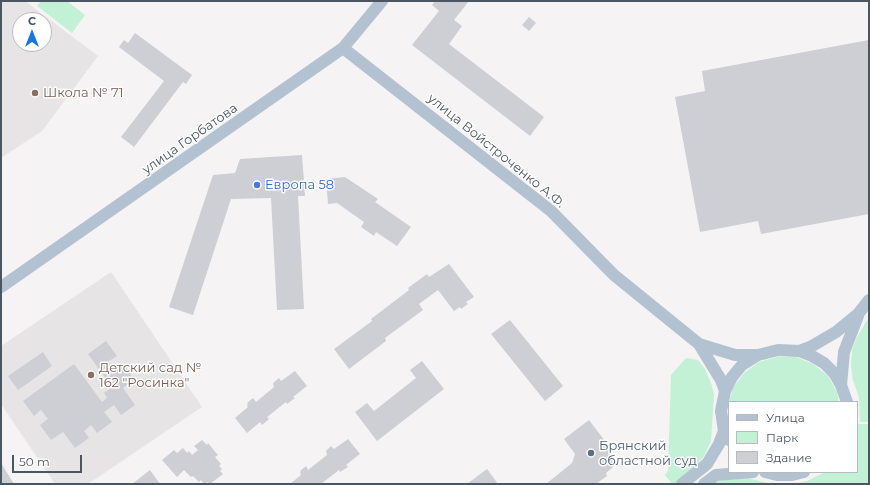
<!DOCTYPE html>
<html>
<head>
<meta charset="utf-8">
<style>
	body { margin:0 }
	#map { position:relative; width:870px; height:485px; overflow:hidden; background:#f5f3f3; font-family:Montserrat,sans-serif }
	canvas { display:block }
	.frame { position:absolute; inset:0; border:2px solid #4a5661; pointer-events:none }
	.legend { position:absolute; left:728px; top:401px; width:130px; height:72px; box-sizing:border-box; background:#fff; border:1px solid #b7bbc0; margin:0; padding:5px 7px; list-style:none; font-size:12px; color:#4a5661 }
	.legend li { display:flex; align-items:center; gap:8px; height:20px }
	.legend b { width:20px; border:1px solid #b7bbc0 }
	.north { position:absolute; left:12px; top:12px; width:40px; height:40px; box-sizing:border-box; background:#fff; border:1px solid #b7bbc0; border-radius:50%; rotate:0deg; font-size:11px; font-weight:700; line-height:16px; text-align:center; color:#4a5661 }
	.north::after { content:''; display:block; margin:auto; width:14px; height:18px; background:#1a73e8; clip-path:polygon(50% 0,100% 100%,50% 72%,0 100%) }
	.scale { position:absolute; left:12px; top:455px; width:70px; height:18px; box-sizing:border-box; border:2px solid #4a5661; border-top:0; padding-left:5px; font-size:12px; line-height:14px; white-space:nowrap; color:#4a5661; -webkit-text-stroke:3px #fff; paint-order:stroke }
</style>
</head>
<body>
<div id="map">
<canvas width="870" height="485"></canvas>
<div class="frame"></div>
<ul class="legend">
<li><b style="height:5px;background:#b3c2d1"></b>Улица</li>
<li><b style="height:11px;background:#c3f1d5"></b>Парк</li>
<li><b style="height:11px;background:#cdcfd5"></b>Здание</li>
</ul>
<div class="north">С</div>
<div class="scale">50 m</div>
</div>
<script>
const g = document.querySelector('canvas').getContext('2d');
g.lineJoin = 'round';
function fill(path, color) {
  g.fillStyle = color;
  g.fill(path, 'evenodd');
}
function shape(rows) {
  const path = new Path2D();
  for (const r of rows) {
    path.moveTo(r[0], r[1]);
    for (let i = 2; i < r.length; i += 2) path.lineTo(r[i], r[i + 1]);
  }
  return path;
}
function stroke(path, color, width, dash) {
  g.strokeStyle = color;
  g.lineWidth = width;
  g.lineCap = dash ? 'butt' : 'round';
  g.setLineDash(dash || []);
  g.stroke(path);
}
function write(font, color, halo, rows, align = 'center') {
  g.font = font + ' Montserrat,sans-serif';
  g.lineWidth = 3;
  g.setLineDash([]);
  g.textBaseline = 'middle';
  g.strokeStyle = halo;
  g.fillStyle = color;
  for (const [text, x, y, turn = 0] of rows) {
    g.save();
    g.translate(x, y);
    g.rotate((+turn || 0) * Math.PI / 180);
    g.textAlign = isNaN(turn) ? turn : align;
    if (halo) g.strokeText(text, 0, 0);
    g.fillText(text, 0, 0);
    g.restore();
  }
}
fill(shape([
	[1,1,25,1,98,56,42,131,1,158],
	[20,20,44,20,44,44,20,44],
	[111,272,202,407,88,484,55,484,1,404,1,346]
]), '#e6e4e5');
fill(shape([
	[41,1,67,1,85,15,72,33,37,6],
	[869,317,869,422,860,422,859,398,853,380,851,365,852,350,857,337],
	[777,357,796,357,813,364,828,376,837,392,839,402,729,402,733,388,744,373,759,362],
	[686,358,698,360,705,369,711,383,714,394,711,441,704,456,693,469,676,484,672,484,665,475,668,471,671,375],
	[857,424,869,424,869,484,795,484,807,481,825,472,857,472],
	[747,478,772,484,712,484,722,480]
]), '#c3f1d5');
fill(shape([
	[435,1,469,1,454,20,462,26,449,44,544,117,530,136,412,45,439,11,432,5],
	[529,17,536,23,529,31,522,25],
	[135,33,192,75,186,84,183,82,134,147,121,137,164,81,119,47,124,40,128,43],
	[869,40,869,214,761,234,758,221,700,232,675,97,705,91,702,71],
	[302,155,305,196,298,196,304,309,277,310,271,198,231,199,193,315,169,307,213,175,235,173,240,159],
	[345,177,378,199,375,202,411,227,397,246,376,232,374,236,361,227,364,222,337,203,328,204,326,179],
	[449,264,474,297,466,302,468,304,461,309,460,307,454,311,438,290,419,304,423,310,385,338,386,341,349,369,334,349,372,321,371,319,409,290,408,288,427,274,429,277],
	[510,320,563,386,545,401,491,334],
	[106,341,117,356,106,363,113,372,123,364,134,379,123,388,135,405,121,415,114,405,104,412,112,422,97,433,91,425,84,431,89,438,75,448,63,432,51,440,40,425,48,419,41,410,34,416,23,401,74,364,102,402,107,398,104,393,112,387,88,354],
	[43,352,52,366,18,390,8,376],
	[422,361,444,389,377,441,355,412,367,403,374,411,416,378,410,370],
	[295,371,307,386,293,397,295,398,287,404,286,402,267,417,269,419,262,425,260,422,247,433,235,418,248,407,247,406,248,404,247,403,253,398,256,402,274,387,273,383,279,378,281,381],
	[589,420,611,449,608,452,612,458,613,467,606,473,607,476,596,484,546,484,572,463,575,454,564,439],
	[348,439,360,454,346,465,348,467,340,472,339,470,321,484,290,484,301,475,300,473,301,472,300,471,306,466,308,470,327,455,326,451,331,446,334,449],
	[202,440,207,445,208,443,218,455,215,457,221,464,219,466,222,469,220,471,223,474,210,484,207,482,204,484,201,480,199,482,193,476,191,477,184,470,177,477,162,460,174,450,177,453,183,448,187,453,189,451,192,455,198,450,194,446],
	[1,463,14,484,1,484],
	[487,469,498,484,467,484],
	[150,470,160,484,132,484]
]), '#cdcfd5');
stroke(shape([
	[343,48,551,211,614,275,699,344,721,380,725,391],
	[1,287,343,48,382,1],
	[699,344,735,355,758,355],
	[799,351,812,346,836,332,858,314,869,300],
	[841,385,844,352,858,316],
	[729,440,724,431,721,411,725,391,732,377,742,365,758,355,778,350,799,351,812,356,824,363,834,373,841,385,847,402],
	[765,472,777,475,792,475,804,472],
	[682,484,707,464,719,444,724,431],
	[704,484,716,475,753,472]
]), '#b3c2d1', 12);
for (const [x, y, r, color] of [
	[35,93,4,"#8d6e63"],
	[257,185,4,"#3f7fe0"],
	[91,375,4,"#8d6e63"],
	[591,453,4,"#5c6f8a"]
]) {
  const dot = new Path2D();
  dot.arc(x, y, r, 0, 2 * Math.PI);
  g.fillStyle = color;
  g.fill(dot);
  stroke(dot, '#fff', 1.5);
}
write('13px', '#785e54', '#fff', [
	["Школа № 71",43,93],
	["Детский сад №",99,368],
	["162 \"Росинка\"",99,383]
], 'left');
write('13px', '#4a5661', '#fff', [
	["улица Горбатова",190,139,-35],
	["улица Войстроченко А.Ф.",496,151,39]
]);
write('13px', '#366cbe', '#fff', [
	["Европа 58",265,185]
], 'left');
write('13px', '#4e5e75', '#fff', [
	["Брянский",599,446],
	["областной суд",599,461]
], 'left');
</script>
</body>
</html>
